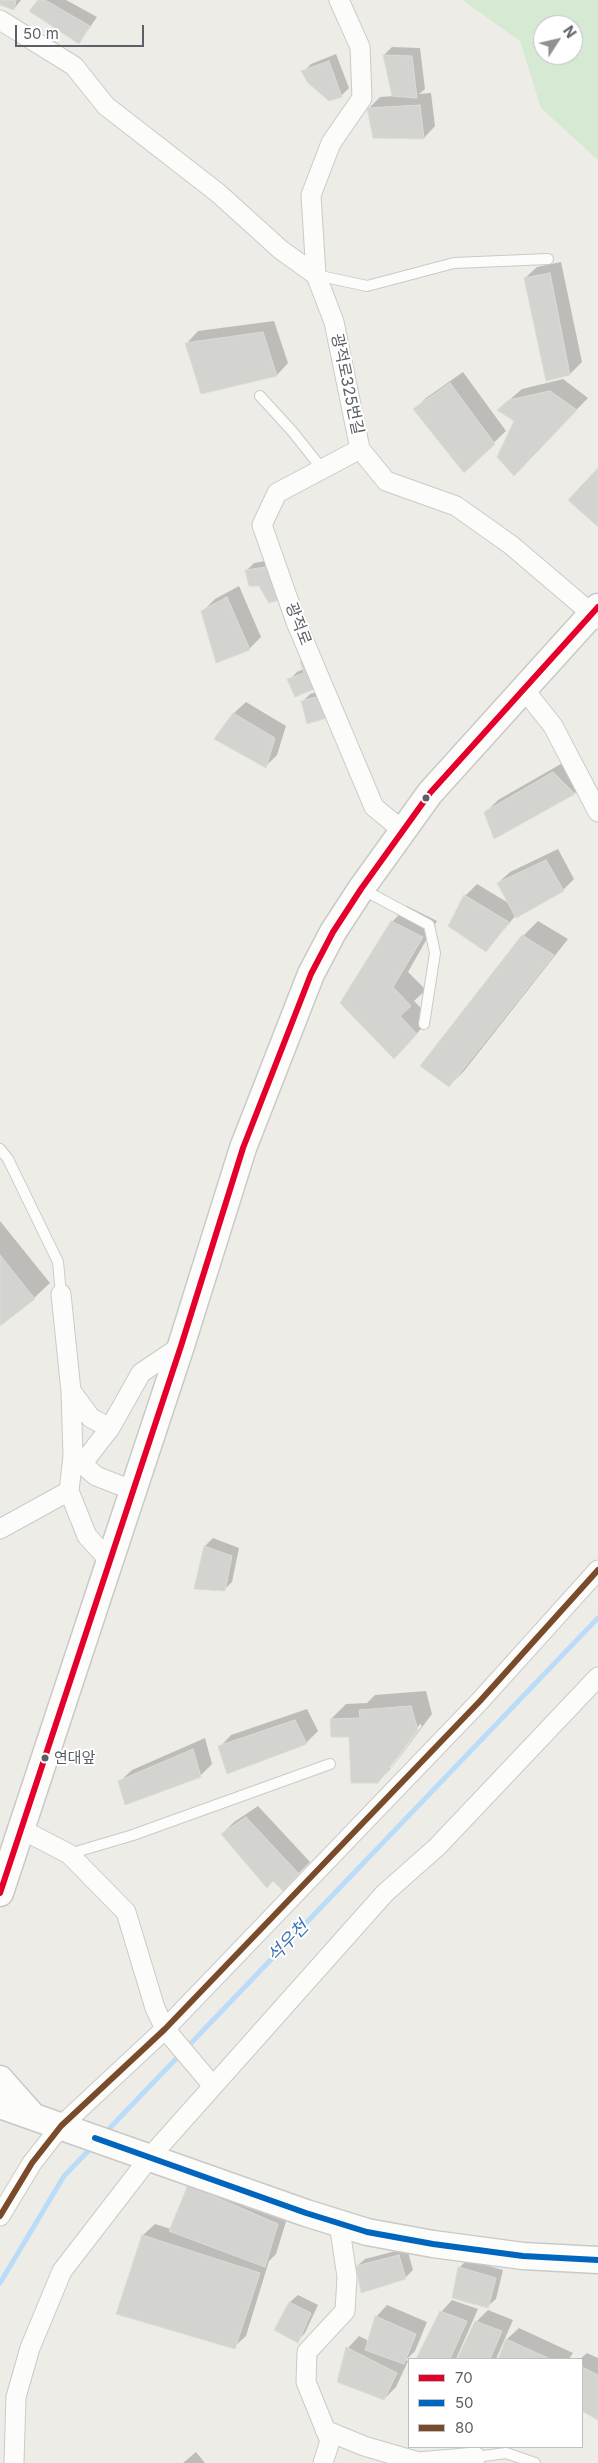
<!DOCTYPE html>
<html>
<head>
<meta charset="utf-8">
<style>
	body { margin:0 }
	#map { position:relative; width:598px; height:2463px; overflow:hidden; background:#edece7; font-family:Inter,sans-serif }
	canvas { display:block }
	.legend { position:absolute; left:408px; top:2358px; width:175px; height:90px; box-sizing:border-box; background:#fff; border:1px solid #bebfc2; margin:0; padding:6px 9px; list-style:none; font-size:15px; color:#5c6066 }
	.legend li { display:flex; align-items:center; gap:10px; height:25px }
	.legend b { width:25px; border:1px solid #bebfc2 }
	.north { position:absolute; left:533px; top:15px; width:50px; height:50px; box-sizing:border-box; background:#fff; border:1px solid #bebfc2; border-radius:50%; rotate:55deg; font-size:14px; font-weight:700; line-height:20px; text-align:center; color:#5c6066 }
	.north::after { content:''; display:block; margin:auto; width:18px; height:22px; background:#8f9193; clip-path:polygon(50% 0,100% 100%,50% 72%,0 100%) }
	.scale { position:absolute; left:15px; top:25px; width:129px; height:22px; box-sizing:border-box; border:2px solid #5c6066; border-top:0; padding-left:6px; font-size:15px; line-height:18px; white-space:nowrap; color:#5c6066; -webkit-text-stroke:4px #fff; paint-order:stroke }
</style>
</head>
<body>
<div id="map">
<canvas width="598" height="2463"></canvas>
<ul class="legend">
<li><b style="height:6px;background:#e4002b"></b>70</li>
<li><b style="height:6px;background:#0065bd"></b>50</li>
<li><b style="height:6px;background:#7a4b2a"></b>80</li>
</ul>
<div class="north">N</div>
<div class="scale">50 m</div>
</div>
<script>
const g = document.querySelector('canvas').getContext('2d');
g.lineJoin = 'round';
function fill(path, color) {
  g.fillStyle = color;
  g.fill(path, 'evenodd');
}
function shape(rows) {
  const path = new Path2D();
  for (const r of rows) {
    path.moveTo(r[0], r[1]);
    for (let i = 2; i < r.length; i += 2) path.lineTo(r[i], r[i + 1]);
  }
  return path;
}
function stroke(path, color, width, dash) {
  g.strokeStyle = color;
  g.lineWidth = width;
  g.lineCap = dash ? 'butt' : 'round';
  g.setLineDash(dash || []);
  g.stroke(path);
}
function write(font, color, halo, rows, align = 'center') {
  g.font = font + ' Inter,"Noto Sans KR",sans-serif';
  g.lineWidth = 4;
  g.setLineDash([]);
  g.textBaseline = 'middle';
  g.strokeStyle = halo;
  g.fillStyle = color;
  for (const [text, x, y, turn = 0] of rows) {
    g.save();
    g.translate(x, y);
    g.rotate((+turn || 0) * Math.PI / 180);
    g.textAlign = isNaN(turn) ? turn : align;
    if (halo) g.strokeText(text, 0, 0);
    g.fillText(text, 0, 0);
    g.restore();
  }
}
fill(shape([
	[462,0,598,0,598,160,541,108,520,41],
	[543,25,573,25,573,55,543,55]
]), '#d5e9d3');
fill(shape([
	[0,0,21,0,14,9,0,4],
	[40,0,66,0,97,17,79,43],
	[392,47,420,48,425,89,419,94,431,93,435,126,424,138,368,109,380,97,394,96,384,55],
	[336,54,349,88,341,96,303,72,311,64],
	[561,262,582,362,570,374,547,380,525,278,537,267],
	[274,321,288,363,277,375,187,343,198,331],
	[463,372,506,431,464,471,415,409,426,398],
	[563,379,588,398,525,462,516,420,499,409,522,389],
	[275,559,260,584,246,571,254,563],
	[239,586,261,637,249,649,203,611,215,599],
	[304,669,318,686,289,680,297,672],
	[331,688,337,708,302,702,310,694],
	[246,702,286,726,277,755,266,766,216,738,234,713],
	[566,761,586,782,575,793,495,838,486,812,498,800],
	[558,849,574,879,563,890,516,915,486,951,465,896,477,884,510,904,498,883,510,872],
	[407,906,437,921,408,972,426,990,414,1001,431,1018,409,1042,342,1003,392,922],
	[538,921,568,939,464,1071,449,1086,523,936],
	[0,1221,50,1283,34,1298,0,1324],
	[213,1538,239,1548,232,1582,224,1590,196,1587,205,1546],
	[426,1691,432,1714,393,1766,378,1782,350,1736,331,1719,346,1704,367,1703,375,1695],
	[420,1724,422,1726,391,1768,388,1768],
	[307,1709,318,1731,306,1743,220,1747,231,1735],
	[205,1738,212,1764,200,1776,120,1781,132,1770],
	[258,1806,310,1862,283,1889,222,1834,234,1822],
	[189,2186,289,2212,276,2254,269,2261,246,2336,234,2347,143,2235,155,2224,171,2229],
	[407,2248,413,2270,405,2278,357,2266,365,2259],
	[467,2260,503,2270,496,2299,488,2306,459,2268],
	[298,2295,318,2305,305,2333,297,2341,276,2330,290,2302],
	[452,2300,478,2309,456,2359,417,2359,441,2312],
	[387,2305,427,2322,415,2351,406,2360,408,2361,396,2387,384,2399,348,2348,359,2336,369,2341,376,2317],
	[488,2310,513,2320,496,2359,459,2359,476,2322],
	[519,2328,573,2353,569,2359,499,2359,507,2339],
	[587,2353,598,2358,598,2418,582,2410,580,2359],
	[196,2452,205,2463,183,2463]
]), '#0003');
stroke(shape([
	[104,2134,598,1618],
	[0,2283,64,2176,93,2146]
]), '#bbdcf8', 5);
const building = shape([
	[0,0,16,0,14,10,0,5,0,0],
	[38,0,45,0,90,26,79,44,29,11,38,0],
	[383,55,412,56,417,98,392,96,383,55],
	[329,61,342,97,329,101,308,83,301,71,329,61],
	[420,105,424,139,373,138,367,108,420,105],
	[550,273,570,375,546,381,524,278,550,273],
	[263,332,277,376,201,394,185,343,263,332],
	[450,383,495,444,464,473,413,409,450,383],
	[550,391,577,410,514,476,497,457,514,421,497,410,509,400,550,391],
	[598,468,598,527,568,500,598,468],
	[267,567,282,599,269,603,259,586,249,586,245,570,267,567],
	[227,597,250,650,216,663,201,611,227,597],
	[308,658,319,687,295,697,287,679,304,673,300,661,308,658],
	[324,695,330,717,307,724,301,701,324,695],
	[233,713,275,738,266,768,214,739,233,713],
	[553,772,575,794,494,839,484,812,553,772],
	[546,860,564,891,516,918,497,883,546,860],
	[464,895,509,922,486,952,448,926,464,895],
	[391,921,423,937,393,987,411,1006,400,1016,417,1034,394,1059,340,1003,391,921],
	[522,935,554,955,449,1087,420,1066,522,935],
	[0,1255,35,1299,0,1326,0,1255],
	[204,1546,232,1556,225,1591,194,1589,204,1546],
	[411,1706,418,1730,378,1783,351,1783,349,1737,331,1737,330,1719,360,1718,359,1710,411,1706],
	[295,1720,307,1744,227,1774,218,1746,295,1720],
	[193,1749,201,1777,125,1805,118,1781,193,1749],
	[246,1817,299,1874,283,1891,273,1881,267,1888,221,1834,246,1817],
	[188,2185,278,2224,265,2267,169,2231,188,2185],
	[142,2235,260,2273,235,2349,116,2314,142,2235],
	[399,2255,406,2279,361,2293,356,2266,399,2255],
	[458,2267,496,2278,488,2308,452,2298,458,2267],
	[289,2302,311,2313,298,2343,274,2330,289,2302],
	[440,2311,467,2321,450,2359,416,2359,440,2311],
	[375,2316,416,2334,404,2364,365,2350,375,2316],
	[475,2321,502,2331,490,2359,457,2359,475,2321],
	[506,2339,550,2359,498,2359,506,2339],
	[346,2347,397,2373,384,2400,337,2382,346,2347],
	[582,2367,598,2375,598,2420,582,2411,582,2367]
]);
fill(building, '#d3d3d0');
stroke(building, '#dcdbd6', 1);
const lane = shape([
	[316,275,367,286,454,263,548,259],
	[260,396,292,431,323,470],
	[362,889,429,925,435,953,424,1024],
	[0,1149,8,1159,58,1262,61,1294],
	[69,1854,133,1835,330,1764],
	[476,2457,506,2453,535,2463]
]);
const street = shape([
	[0,20,74,66,106,106,218,193,281,250,316,275,334,322,360,449,386,481,456,506,511,545,598,619],
	[316,275,311,195,331,143,362,98,360,47,339,0],
	[360,449,277,493,262,525,296,622,374,807,402,830],
	[523,688,553,726,598,812],
	[61,1294,71,1391,73,1456,96,1476,132,1490],
	[71,1391,91,1418,110,1428],
	[73,1456,69,1491,87,1536,109,1560],
	[82,1464,110,1428,141,1373,181,1346],
	[0,1529,69,1491],
	[21,1829,69,1854,126,1912,155,2008,165,2029,213,2086],
	[0,2216,32,2163,61,2126,165,2029,480,1701,598,1570],
	[325,2430,364,2446,419,2462,476,2457],
	[14,2463,16,2397,30,2348,62,2271,150,2157,385,1893,437,1847,598,1677],
	[323,2463,330,2441,306,2382,307,2352,345,2311,347,2277,339,2223]
]);
const secondary = shape([
	[0,1893,181,1346,243,1148,311,974,333,932,361,889,430,793,598,607],
	[0,2079,31,2114],
	[0,2105,306,2213,367,2232,433,2244,523,2256,598,2260]
]);
stroke(lane, '#cacac9', 12);
stroke(street, '#cacac9', 21);
stroke(secondary, '#c9c9c8', 29);
stroke(lane, '#fcfcfb', 10);
stroke(street, '#fcfcfb', 19);
stroke(secondary, '#fcfcfb', 26);
stroke(shape([
	[0,1893,181,1346,243,1148,311,974,333,932,361,889,430,793,598,607]
]), '#e4002b', 6);
stroke(shape([
	[95,2138,306,2213,367,2232,433,2244,523,2256,598,2260]
]), '#0065bd', 6);
stroke(shape([
	[0,2216,32,2163,61,2126,165,2029,480,1701,598,1570]
]), '#7a4b2a', 6);
for (const [x, y, r, color] of [
	[426,798,4.5,"#5c6066"],
	[45,1758,4.5,"#5c6066"]
]) {
  const dot = new Path2D();
  dot.arc(x, y, r, 0, 2 * Math.PI);
  g.fillStyle = color;
  g.fill(dot);
  stroke(dot, '#fff', 2);
}
write('15px', '#5c6066', '#fff', [
	["연대앞",54,1758]
], 'left');
write('16px', '#5c6066', '#fff', [
	["광적로325번길",347,384,78],
	["광적로",298,624,69]
]);
write('italic 18px', '#3f74b4', '#fff', [
	["석우천",288,1942,-46]
]);
</script>
</body>
</html>
